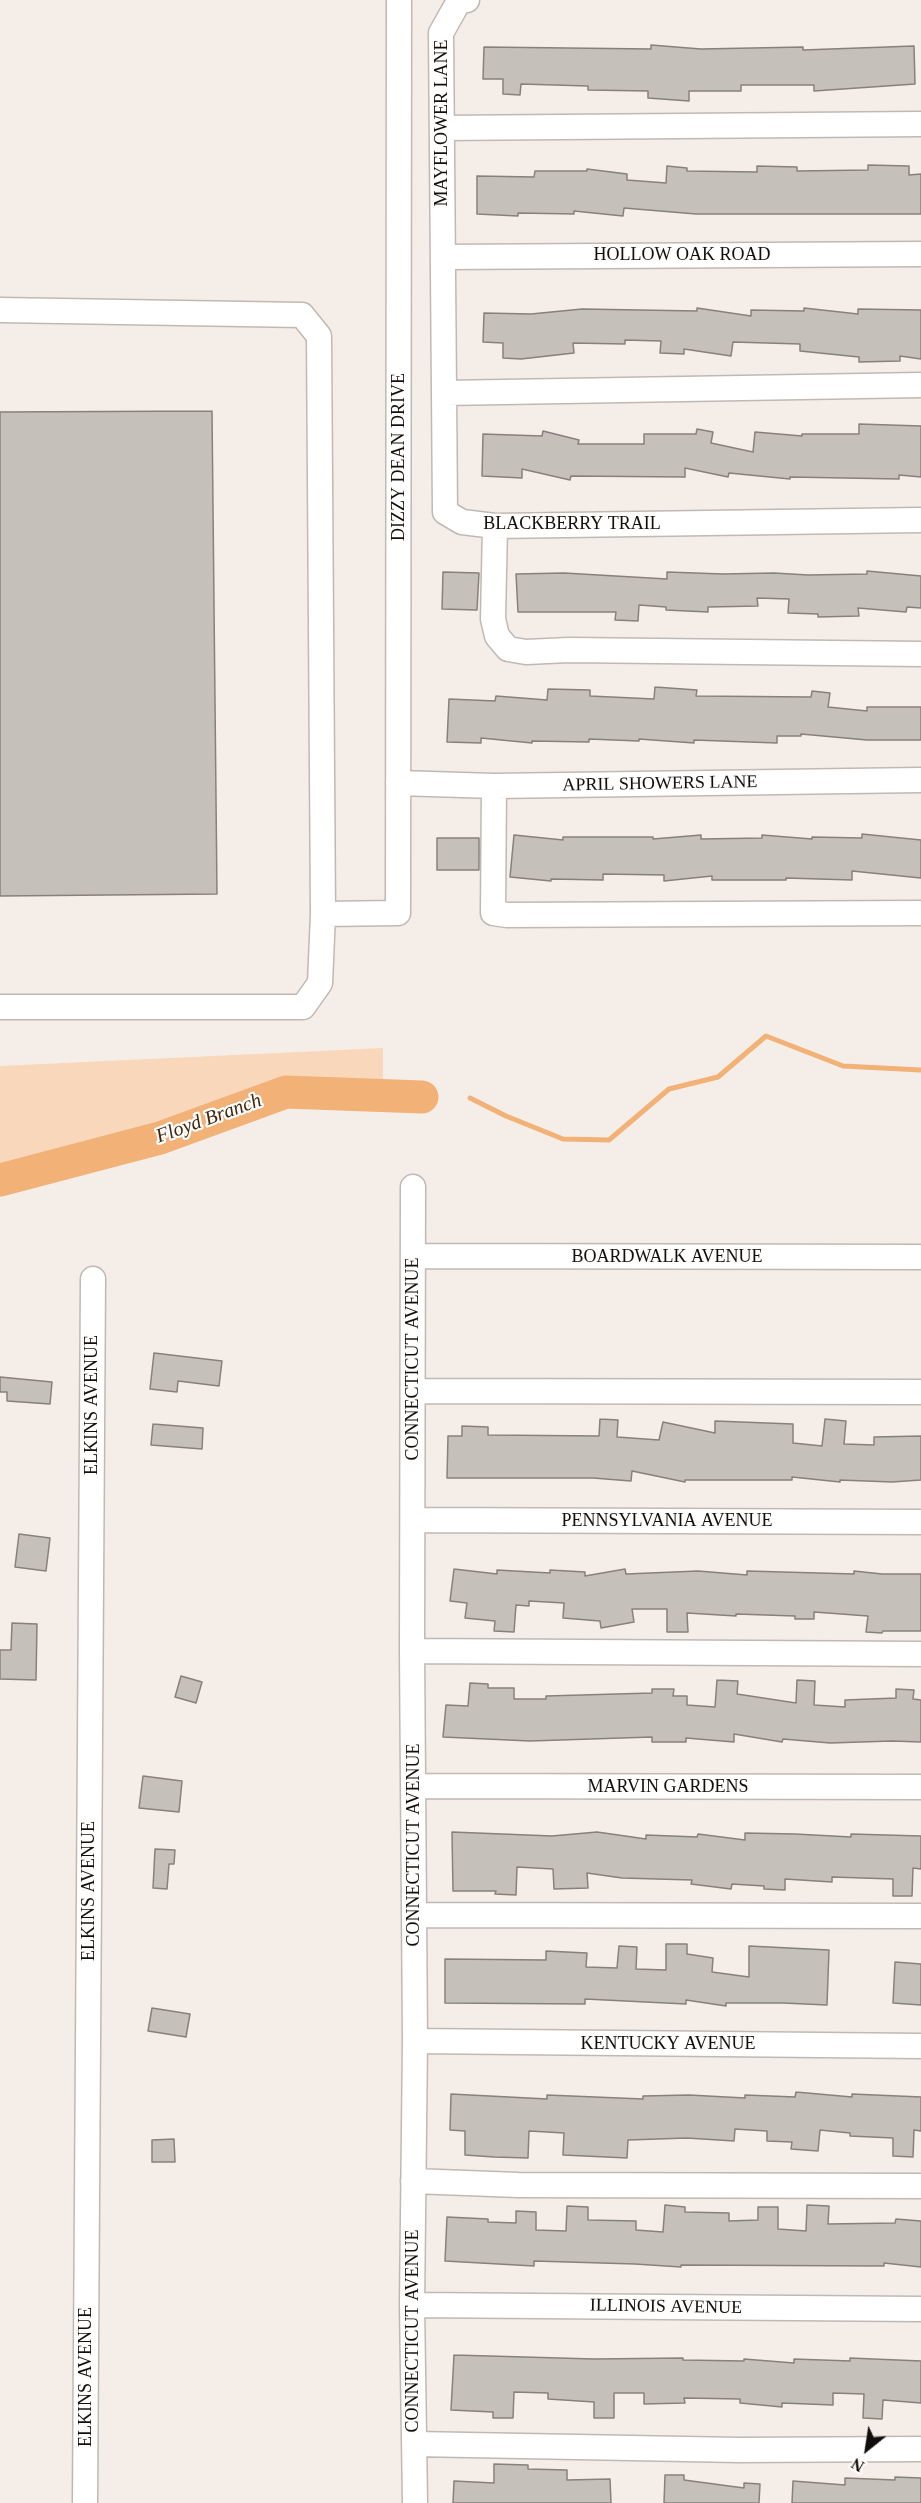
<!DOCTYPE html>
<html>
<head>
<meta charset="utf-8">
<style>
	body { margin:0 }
	#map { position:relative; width:921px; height:2503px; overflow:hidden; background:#f5eee8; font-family:"Times New Roman",serif }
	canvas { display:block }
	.north { position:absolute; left:837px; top:2419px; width:60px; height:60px; -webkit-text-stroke:4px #fefdfb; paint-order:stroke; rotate:210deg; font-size:16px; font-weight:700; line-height:24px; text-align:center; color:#110f0d }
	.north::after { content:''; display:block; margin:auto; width:21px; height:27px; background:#110f0d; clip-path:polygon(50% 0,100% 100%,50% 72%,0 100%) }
</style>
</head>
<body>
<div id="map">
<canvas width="921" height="2503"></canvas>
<div class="north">N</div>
</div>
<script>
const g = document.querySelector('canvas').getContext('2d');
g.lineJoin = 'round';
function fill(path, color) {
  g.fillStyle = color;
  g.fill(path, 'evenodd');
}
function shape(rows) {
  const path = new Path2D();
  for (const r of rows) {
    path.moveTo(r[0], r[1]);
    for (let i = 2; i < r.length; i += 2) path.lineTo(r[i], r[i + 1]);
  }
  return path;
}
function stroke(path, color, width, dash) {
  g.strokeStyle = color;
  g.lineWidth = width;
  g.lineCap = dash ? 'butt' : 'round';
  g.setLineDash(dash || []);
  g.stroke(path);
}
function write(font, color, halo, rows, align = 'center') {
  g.font = font + ' "Times New Roman",serif';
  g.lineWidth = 4.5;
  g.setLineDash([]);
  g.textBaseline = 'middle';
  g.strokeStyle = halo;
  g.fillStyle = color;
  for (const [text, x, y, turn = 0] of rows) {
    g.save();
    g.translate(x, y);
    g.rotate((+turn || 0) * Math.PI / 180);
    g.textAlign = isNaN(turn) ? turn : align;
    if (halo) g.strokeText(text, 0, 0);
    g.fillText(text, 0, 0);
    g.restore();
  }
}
fill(shape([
	[383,1048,383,1099,271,1106,209,1124,150,1147,0,1179,0,1066]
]), '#f9d7ba');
stroke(shape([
	[470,1098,506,1116,563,1139,609,1140,669,1089,718,1077,766,1036,843,1066,921,1070]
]), '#f1b177', 5);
stroke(shape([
	[0,1180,160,1138,286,1092,422,1097]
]), '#f1b177', 33);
const building = shape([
	[651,45,701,49,803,47,803,50,914,46,915,84,814,91,814,85,741,85,741,91,689,91,689,101,648,98,648,91,588,90,588,86,521,84,520,95,503,94,503,79,483,79,484,47,651,49,651,45],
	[868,165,909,166,909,175,921,174,921,214,696,214,624,208,623,216,574,211,574,214,518,213,518,216,477,214,477,176,534,177,535,171,587,171,587,169,627,174,627,180,666,183,667,166,687,168,687,171,757,172,757,166,797,167,797,171,868,170,868,165],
	[697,308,751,316,751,310,804,311,804,308,858,314,858,309,921,310,921,359,900,356,900,361,859,362,859,357,800,351,800,344,733,342,731,356,684,349,684,354,660,353,661,341,625,340,625,344,573,343,574,353,521,359,503,358,503,343,483,342,484,313,531,314,582,309,697,311,697,308],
	[212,411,217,894,0,896,0,412,212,411],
	[859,424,921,426,921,477,899,475,899,479,790,477,790,479,729,473,728,477,685,468,685,477,571,476,570,480,522,469,522,478,482,476,483,434,542,436,543,431,579,440,578,444,644,444,644,434,696,434,697,429,713,432,711,443,753,452,755,432,802,436,802,434,859,434,859,424],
	[867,571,921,576,921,608,907,607,906,612,858,608,859,616,818,617,818,614,788,613,789,599,757,598,758,606,708,607,708,612,666,610,666,607,639,605,638,621,615,620,616,612,518,612,516,574,564,573,667,579,667,572,723,574,774,573,808,575,867,574,867,571],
	[443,572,479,573,477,610,442,609,443,572],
	[655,687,697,690,696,696,811,697,812,691,830,693,828,707,867,711,867,707,921,707,921,740,867,740,801,734,801,736,777,736,777,743,694,740,694,743,639,739,639,741,589,739,589,742,532,741,532,743,481,738,481,743,447,742,449,699,495,701,496,696,547,700,548,689,590,690,590,696,654,699,655,687],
	[862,834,921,840,921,878,852,871,852,880,786,878,786,880,712,880,712,876,664,881,664,875,603,874,603,880,551,879,551,881,510,877,514,835,563,840,563,837,653,837,653,839,701,835,701,839,762,838,762,835,812,839,812,837,862,838,862,834],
	[437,838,479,838,479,870,437,870,437,838],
	[154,1353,222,1361,219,1386,178,1381,177,1392,150,1389,154,1353],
	[0,1377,52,1382,50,1404,7,1401,7,1392,0,1392,0,1377],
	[600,1419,618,1420,617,1437,659,1440,663,1422,715,1433,715,1421,793,1424,793,1443,822,1446,825,1419,846,1421,844,1444,874,1445,874,1437,921,1436,921,1480,892,1482,840,1480,840,1482,792,1477,792,1480,685,1480,685,1482,632,1471,631,1481,593,1478,447,1478,448,1436,462,1436,462,1426,488,1427,488,1435,599,1436,600,1419],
	[153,1424,203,1428,202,1449,151,1445,153,1424],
	[19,1534,50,1538,46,1571,15,1567,19,1534],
	[454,1569,497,1574,497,1570,550,1573,550,1570,585,1572,585,1576,625,1569,626,1574,698,1571,747,1575,747,1571,854,1574,854,1571,882,1574,921,1574,921,1631,883,1631,882,1633,866,1632,868,1616,814,1612,814,1619,795,1619,795,1616,736,1614,736,1616,687,1613,688,1632,667,1632,667,1609,632,1609,634,1622,601,1628,600,1621,563,1618,564,1603,529,1601,529,1606,516,1605,514,1632,494,1631,495,1621,465,1618,467,1603,450,1601,454,1569],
	[12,1623,37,1624,36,1680,0,1679,0,1650,11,1650,12,1623],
	[181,1676,202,1682,196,1703,175,1697,181,1676],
	[717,1680,738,1681,737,1694,796,1703,797,1680,815,1681,814,1705,845,1707,845,1700,896,1698,896,1689,914,1690,913,1699,921,1700,921,1742,892,1741,830,1743,783,1739,782,1742,734,1734,734,1742,686,1738,686,1742,652,1742,652,1737,530,1741,443,1737,446,1705,468,1706,470,1683,488,1684,488,1688,514,1688,514,1699,546,1699,546,1696,652,1693,652,1689,674,1689,673,1696,687,1696,687,1705,715,1707,717,1680],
	[143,1776,182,1781,179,1812,139,1808,143,1776],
	[452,1832,552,1836,597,1832,646,1839,646,1835,697,1837,698,1834,745,1840,745,1833,795,1834,851,1837,851,1834,921,1836,921,1869,913,1868,912,1896,893,1896,893,1879,832,1877,832,1882,785,1879,785,1890,764,1889,764,1886,732,1884,731,1889,691,1884,692,1880,622,1878,587,1873,588,1888,554,1889,553,1869,517,1867,516,1895,495,1894,496,1891,453,1891,452,1832],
	[155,1849,175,1850,174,1864,169,1864,167,1889,153,1888,155,1849],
	[666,1944,687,1944,687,1954,713,1958,712,1972,749,1977,749,1946,829,1950,827,2005,783,2003,726,2003,726,2006,686,2000,686,2004,585,1999,585,2004,445,2003,445,1959,546,1960,546,1951,587,1953,586,1967,617,1968,619,1946,637,1947,636,1969,666,1970,666,1944],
	[895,1962,921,1964,921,2005,893,2003,895,1962],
	[152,2008,190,2014,186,2037,148,2031,152,2008],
	[796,2092,852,2097,852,2094,921,2097,921,2131,914,2130,913,2157,893,2156,893,2138,850,2136,850,2133,820,2130,818,2151,791,2149,792,2142,767,2141,767,2131,735,2129,734,2141,687,2138,628,2140,627,2158,563,2155,564,2133,529,2131,528,2158,494,2157,465,2155,465,2131,450,2130,451,2094,547,2099,547,2095,643,2099,643,2096,689,2095,745,2098,745,2095,795,2097,796,2092],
	[174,2139,175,2162,152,2162,152,2140,174,2139],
	[665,2205,685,2207,685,2212,729,2213,729,2221,758,2220,758,2207,778,2207,778,2229,806,2231,807,2205,829,2206,828,2224,895,2223,896,2219,921,2221,921,2267,884,2263,884,2266,681,2265,681,2267,635,2264,534,2261,534,2266,445,2261,447,2217,488,2219,488,2222,516,2223,516,2211,536,2212,536,2230,566,2231,567,2206,588,2207,588,2220,636,2221,636,2230,663,2232,665,2205],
	[454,2355,594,2359,683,2358,683,2360,744,2361,744,2359,794,2363,794,2359,850,2361,850,2358,921,2361,921,2403,883,2400,882,2419,863,2418,864,2394,833,2393,833,2405,782,2403,782,2407,740,2403,740,2399,684,2398,685,2403,644,2404,644,2393,614,2393,614,2418,594,2418,594,2402,548,2399,548,2393,514,2392,513,2418,493,2418,493,2412,451,2410,454,2355],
	[494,2464,528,2465,528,2469,567,2470,567,2480,610,2479,611,2503,453,2503,454,2481,494,2483,494,2464],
	[665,2475,684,2475,684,2480,744,2488,744,2483,760,2484,759,2503,664,2503,665,2475],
	[895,2477,921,2478,921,2503,792,2503,793,2481,845,2485,845,2478,895,2480,895,2477]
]);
fill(building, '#c6c0ba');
stroke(building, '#87817c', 1.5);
const minor = shape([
	[467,0,459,1,441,33,445,512,462,522,495,526,921,520],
	[442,128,921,124],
	[443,257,921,254],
	[0,310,302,315,319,336,323,914],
	[444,393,921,385],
	[495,526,493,619,497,636,508,649,526,652,569,650,921,654],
	[398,783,494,786,921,780],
	[494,786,493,913,507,915,921,913],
	[0,1007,303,1007,320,983,323,914,398,913,399,0],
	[413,1187,412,1651,415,2041,412,2305,415,2503],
	[413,1256,921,1257],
	[414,1391,921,1392],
	[413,1520,921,1522],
	[412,1651,921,1654],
	[414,1786,921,1787],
	[414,1915,921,1916],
	[415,2041,921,2046],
	[413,2181,518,2185,921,2186],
	[412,2305,921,2309],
	[414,2444,739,2450,921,2449],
	[85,2503,93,1279]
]);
stroke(minor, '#c0b9b3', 27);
stroke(minor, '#fff', 24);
write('18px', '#110f0d', '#fefdfb', [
	["MAYFLOWER LANE",442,123,-90],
	["HOLLOW OAK ROAD",682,255],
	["DIZZY DEAN DRIVE",399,457,-90],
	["BLACKBERRY TRAIL",572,524],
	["APRIL SHOWERS LANE",660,784,-1],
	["BOARDWALK AVENUE",667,1257],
	["CONNECTICUT AVENUE",413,1359,-90],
	["ELKINS AVENUE",92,1405,-90],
	["PENNSYLVANIA AVENUE",667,1521],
	["MARVIN GARDENS",668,1787],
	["CONNECTICUT AVENUE",414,1845,-90],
	["ELKINS AVENUE",89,1891,-90],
	["KENTUCKY AVENUE",668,2044],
	["ILLINOIS AVENUE",666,2307,1],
	["CONNECTICUT AVENUE",413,2331,-90],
	["ELKINS AVENUE",86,2377,-90]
]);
write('italic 20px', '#3f260c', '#fefdfb', [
	["Floyd Branch",209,1119,-20]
]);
</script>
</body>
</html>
